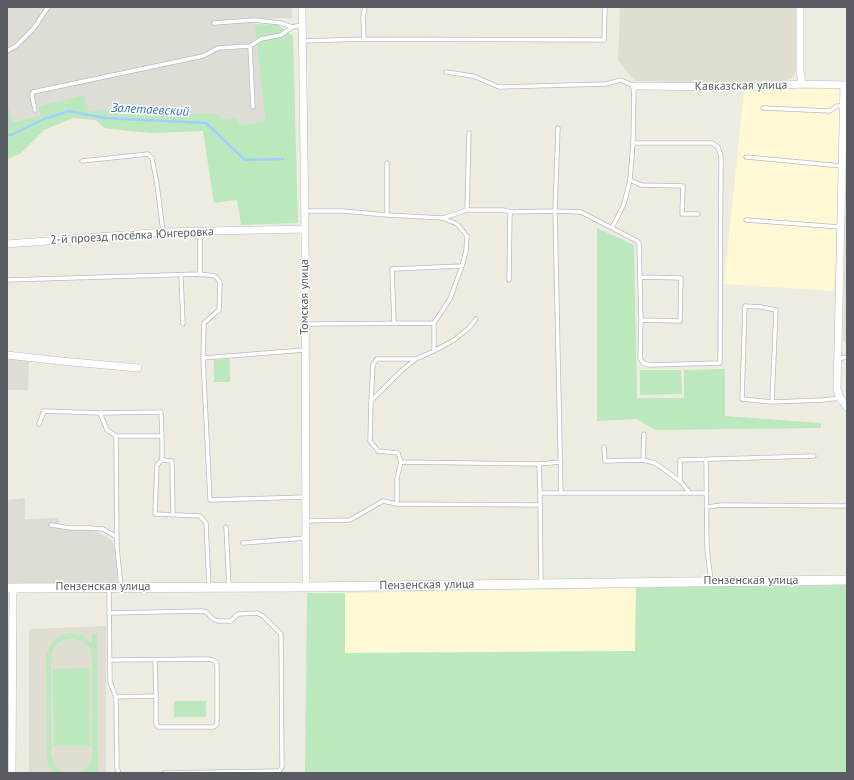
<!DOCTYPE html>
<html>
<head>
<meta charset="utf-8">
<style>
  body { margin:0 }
  #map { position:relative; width:854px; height:780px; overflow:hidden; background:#eeece1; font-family:"PT Sans",sans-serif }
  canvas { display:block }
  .frame { position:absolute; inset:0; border:8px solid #595d63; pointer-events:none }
</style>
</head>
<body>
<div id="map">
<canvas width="854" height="780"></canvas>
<div class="frame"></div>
</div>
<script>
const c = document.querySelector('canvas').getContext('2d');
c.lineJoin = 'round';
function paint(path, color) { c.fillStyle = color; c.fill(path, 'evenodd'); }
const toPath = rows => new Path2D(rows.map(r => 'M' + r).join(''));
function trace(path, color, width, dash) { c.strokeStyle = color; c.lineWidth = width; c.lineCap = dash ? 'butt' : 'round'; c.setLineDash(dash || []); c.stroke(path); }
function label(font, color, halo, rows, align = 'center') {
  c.font = font + ' "PT Sans",sans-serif'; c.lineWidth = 3; c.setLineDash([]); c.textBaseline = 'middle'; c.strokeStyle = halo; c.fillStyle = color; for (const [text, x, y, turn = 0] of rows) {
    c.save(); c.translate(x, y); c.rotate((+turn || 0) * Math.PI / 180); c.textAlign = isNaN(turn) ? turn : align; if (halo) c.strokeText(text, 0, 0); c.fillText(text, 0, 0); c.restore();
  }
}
paint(toPath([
  [834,88,839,90,841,94,834,291,724,284,744,91],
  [636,588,635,651,345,653,345,593]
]), '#fff8d4');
paint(toPath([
  [7,7,292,7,292,18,255,19,265,121,240,125,224,119,214,113,151,116,150,106,108,114,106,108,89,111,84,96,38,106,40,116,13,122,7,102],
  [7,357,29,360,28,390,7,390],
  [25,498,25,519,58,518,61,529,93,529,111,540,115,547,118,585,7,583,7,500]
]), '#deddd5');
paint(toPath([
  [620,7,796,7,796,71,792,78,784,81,745,83,635,81,618,61],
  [847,110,847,346,843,340],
  [106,626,106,773,29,773,29,629]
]), '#e0ded1');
paint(toPath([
  [255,24,278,25,293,36,298,223,241,225,237,200,214,203,203,131,153,133,129,131,104,128,96,120,73,118,44,130,20,154,7,159,7,102,13,122,40,116,38,106,84,95,89,111,106,108,108,114,150,106,151,116,214,113,224,119,236,117,240,125,265,121],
  [597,228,634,245,637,398,684,398,684,370,725,369,725,416,821,423,821,428,655,430,637,419,597,421],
  [230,359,230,382,214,382,214,360],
  [640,370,681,370,682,394,640,395],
  [847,585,847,773,305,773,307,593,345,593,345,653,635,651,636,588],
  [70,633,81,635,92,643,92,633,97,633,98,773,93,773,93,770,89,773,79,773,88,767,92,758,92,658,90,649,87,645,83,642,75,639,66,639,58,643,52,651,51,660,51,755,54,763,56,767,65,773,55,773,49,766,47,760,46,654,51,644,55,639,65,634],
  [89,668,90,746,54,746,53,669],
  [174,701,206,701,206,717,174,717]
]), '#bbe8bd');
trace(toPath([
  [7,135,11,135,44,119,69,111,104,118,206,123,245,160,283,159]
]), '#9fd0ff', 2.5);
const service = toPath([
  [214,23,254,20,281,23,292,27,302,25],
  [364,39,363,16,365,7],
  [303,41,364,39,604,40,605,7],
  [250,46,253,107],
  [7,51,16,46,34,28,48,7],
  [446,72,473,76,499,87,606,84,621,80,634,86,633,143,630,180,624,204,612,228,637,241,639,243,641,320,640,358,643,363,649,365,720,363,721,156,718,147,712,143,633,143],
  [763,108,830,111,837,106,843,106],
  [35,110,32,96,33,92,203,56,218,48,250,46,261,39,281,35,292,27],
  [746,157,842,166],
  [82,161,148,154,152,158,157,184,163,232],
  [630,180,641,185,683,186,682,214,698,214],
  [467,210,504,210,510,212,555,211,558,128],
  [304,211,343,211,387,215,443,218,467,210,469,133],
  [387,215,387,163],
  [443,218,457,224,467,236,466,251,462,266],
  [746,220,840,227],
  [200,231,200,274],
  [181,275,183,324],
  [640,277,681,278,680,321,641,320],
  [7,280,200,274,215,276,220,282,219,310,204,323,203,358,210,500,306,497],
  [509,280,510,212],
  [394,323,392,269,462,266,450,299,434,323],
  [306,324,434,323,434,351,416,359,401,371,371,401,370,441,378,451,398,453,401,462,397,478,397,504,383,501,350,520,307,521],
  [434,351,454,340,469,328,476,319],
  [203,358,305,350],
  [838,359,847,357],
  [371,401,373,365,377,359,416,359],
  [772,402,776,310,761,307,745,306,742,399,772,402,823,400,840,398],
  [100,413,107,430,116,436],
  [39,424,44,411,100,413,161,412,162,436],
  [604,447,605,461,643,460,655,463,680,481,690,493],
  [706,459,707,549,711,581],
  [162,460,172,461,173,515],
  [643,460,644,434],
  [401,462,539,464,540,493],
  [539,464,561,462],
  [680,481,680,460,814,456],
  [561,493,705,493],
  [397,504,540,505],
  [707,507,722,505,847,506],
  [51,525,71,528,89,528,103,529,117,537],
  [226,527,229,587],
  [243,543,306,538],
  [541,584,540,493,561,493,555,211,581,212,612,228],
  [121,586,117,548,116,436,162,436,162,460,157,465,155,514,200,516,206,523,209,587],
  [109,588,110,682,116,697,117,768,119,773],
  [109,613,202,611,206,612,213,619,218,621,231,621,238,614,257,613,263,616,281,634,282,767,279,771,276,771,164,773],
  [110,660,209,659,213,660,216,662,217,666,217,724,214,727,158,727,156,723,156,696,116,697],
  [155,660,156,696]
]);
const minor = toPath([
  [302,7,305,229,306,587],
  [800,7,800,71,802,84],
  [844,85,837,389,840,398,847,407],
  [634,86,746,87,802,84,847,85],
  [7,244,163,232,305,229],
  [7,355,61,361,138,368],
  [12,773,13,588]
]);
const tertiary = toPath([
  [7,588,306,587,847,580]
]);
trace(service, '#b9bbc1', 5);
trace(minor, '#b9bbc1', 8);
trace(tertiary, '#b9bbc1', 10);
trace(service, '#fff', 3.5);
trace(minor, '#fff', 7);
trace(tertiary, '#fff', 9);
label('12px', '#595d63', '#fff', [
  ["Кавказская улица",741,86,-1],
  ["2-й проезд посёлка Юнгеровка",132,236,-3],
  ["Томская улица",305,297,-90],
  ["Пензенская улица",751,581],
  ["Пензенская улица",427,585,-1],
  ["Пензенская улица",103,587]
]);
label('italic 13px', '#3773c3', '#fff', [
  ["Залетаевский",150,110,3]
]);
</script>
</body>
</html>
